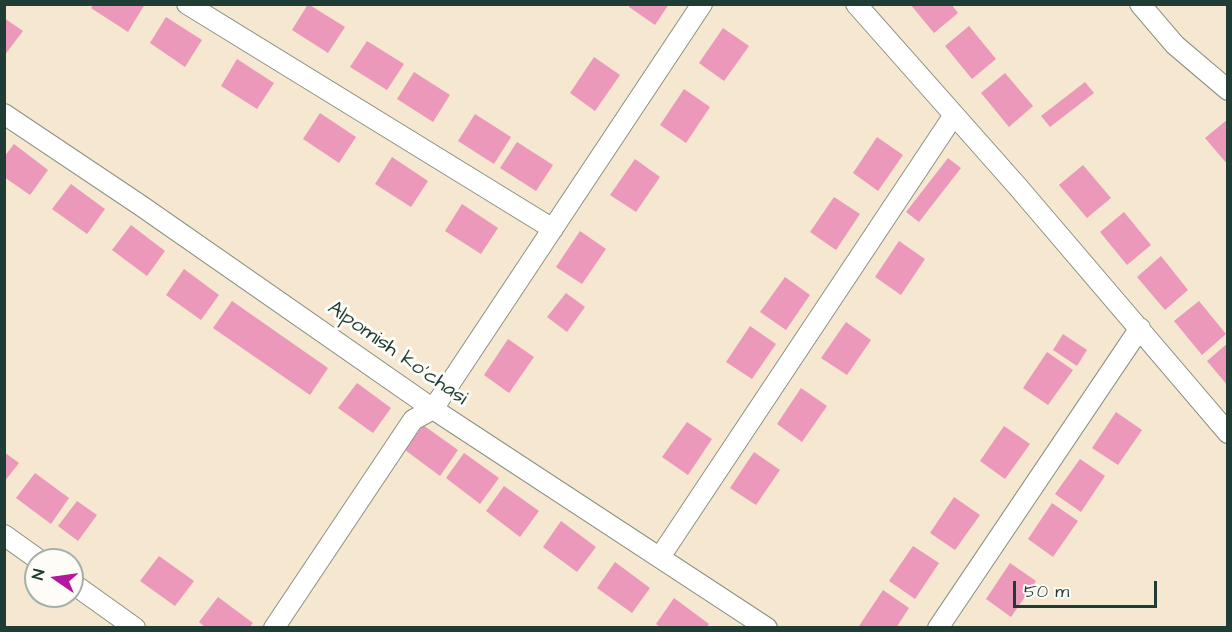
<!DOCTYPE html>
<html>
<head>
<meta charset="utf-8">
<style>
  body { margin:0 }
  #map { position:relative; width:1232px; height:632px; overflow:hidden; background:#f5e7d0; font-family:"Architects Daughter",sans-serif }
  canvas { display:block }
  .frame { position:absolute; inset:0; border:6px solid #1f3d34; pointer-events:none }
  .north { position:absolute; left:24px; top:548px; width:60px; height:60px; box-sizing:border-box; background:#fdfcf7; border:2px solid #a4b0a9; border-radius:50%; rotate:283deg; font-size:16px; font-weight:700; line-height:24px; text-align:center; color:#1f3d34 }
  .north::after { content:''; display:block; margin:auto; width:21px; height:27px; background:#b5179e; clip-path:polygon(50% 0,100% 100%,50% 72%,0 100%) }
  .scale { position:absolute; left:1013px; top:581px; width:144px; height:27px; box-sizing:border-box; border:3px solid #1f3d34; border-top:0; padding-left:8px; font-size:18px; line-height:21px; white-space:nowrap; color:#1f3d34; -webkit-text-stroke:4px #fdfcf7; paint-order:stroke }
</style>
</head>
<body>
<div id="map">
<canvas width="1232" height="632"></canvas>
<div class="frame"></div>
<div class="north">N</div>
<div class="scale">50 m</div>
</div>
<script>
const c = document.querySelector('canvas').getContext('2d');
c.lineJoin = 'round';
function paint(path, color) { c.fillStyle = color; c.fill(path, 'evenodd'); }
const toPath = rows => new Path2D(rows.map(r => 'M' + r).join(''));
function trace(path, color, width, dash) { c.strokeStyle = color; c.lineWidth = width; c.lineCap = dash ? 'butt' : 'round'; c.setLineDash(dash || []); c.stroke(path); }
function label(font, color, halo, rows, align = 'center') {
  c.font = font + ' "Architects Daughter",sans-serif'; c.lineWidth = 6; c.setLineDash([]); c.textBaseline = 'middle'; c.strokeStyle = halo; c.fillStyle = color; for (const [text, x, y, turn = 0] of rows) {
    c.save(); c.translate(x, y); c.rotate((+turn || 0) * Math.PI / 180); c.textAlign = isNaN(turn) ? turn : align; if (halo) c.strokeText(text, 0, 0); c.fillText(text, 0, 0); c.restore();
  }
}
paint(toPath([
  [94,4,145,4,128,32,91,8],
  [308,4,345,27,328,53,292,30],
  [631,4,669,4,655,25,629,7],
  [910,4,951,4,958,13,934,33],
  [166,17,202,40,185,67,150,43],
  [4,18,23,31,4,56],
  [969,26,996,59,972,79,945,46],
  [723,28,749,46,724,81,699,63],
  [367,41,404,64,387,90,350,67],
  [594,57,620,75,595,111,570,93],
  [237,59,274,83,257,109,221,86],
  [414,72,450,95,433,122,397,99],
  [1005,73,1033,106,1009,127,981,93],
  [1085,82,1094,93,1050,127,1041,116],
  [684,89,710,107,686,143,660,125],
  [320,113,356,137,339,163,303,139],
  [475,114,511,137,494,164,458,141],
  [1228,119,1228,165,1205,138],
  [877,137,903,155,878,191,853,173],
  [517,142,553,165,536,191,500,168],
  [14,144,48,170,30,195,4,177,4,157],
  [392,157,428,181,411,207,375,184],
  [948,158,961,168,919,222,906,212],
  [635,159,660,177,636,212,610,195],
  [1083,165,1111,198,1087,218,1059,185],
  [71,184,105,209,87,234,52,209],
  [834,197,860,214,836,250,810,232],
  [462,204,498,228,481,254,445,231],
  [1124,212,1151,245,1127,265,1100,232],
  [131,225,165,251,147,276,112,250],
  [580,231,606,249,582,284,556,267],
  [899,241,925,259,901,295,875,277],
  [1161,256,1188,290,1165,310,1137,277],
  [184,269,219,295,201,320,166,295],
  [785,277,810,295,786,330,760,312],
  [566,293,585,307,567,332,547,317],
  [232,301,328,368,310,395,213,328],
  [1199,301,1226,334,1202,355,1174,321],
  [846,322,871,340,847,375,821,358],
  [750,326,776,344,752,379,726,362],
  [1063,334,1087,350,1077,366,1053,350],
  [508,339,534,357,509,393,484,375],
  [1228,343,1228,386,1207,361],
  [1047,352,1073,370,1048,405,1023,388],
  [357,383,391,408,373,433,338,408],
  [801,388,827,406,802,442,777,424],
  [1116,412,1142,430,1118,465,1092,448],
  [687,422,712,439,688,475,662,457],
  [423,425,458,450,440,476,405,450],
  [1004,426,1030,444,1005,479,980,461],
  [4,452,19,463,4,482],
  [754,452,780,470,756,505,730,488],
  [464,453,499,478,480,504,446,478],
  [1080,459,1105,476,1081,512,1055,494],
  [35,473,69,498,51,524,16,498],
  [504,486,539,511,520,537,486,511],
  [954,497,980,515,955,550,930,533],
  [77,501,97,515,78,541,58,526],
  [1052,503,1078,521,1053,557,1028,539],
  [561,521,596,547,577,572,543,547],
  [913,546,939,563,915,599,889,581],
  [159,556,194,581,175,606,140,581],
  [615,562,650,588,632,613,597,588],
  [1010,563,1036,581,1011,617,986,599],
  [883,590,909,608,896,628,861,628,859,626],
  [218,597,253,623,249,628,206,628,199,622],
  [674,598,709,624,706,628,661,628,656,624]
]), '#eb98ba');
const street = toPath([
  [187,4,553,229],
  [856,4,1018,187,1228,433],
  [1140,4,1175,45,1228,90],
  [4,114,140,205,433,409,767,628],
  [4,535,39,560],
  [660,557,954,115],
  [72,583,135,628],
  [274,628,413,420,433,409,702,4],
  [938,628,1140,328]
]);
trace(street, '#8a9282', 22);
trace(street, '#fff', 20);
label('21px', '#1f3d34', '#fdfcf7', [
  ["Alpomish ko'chasi",397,354,35]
]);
</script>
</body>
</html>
